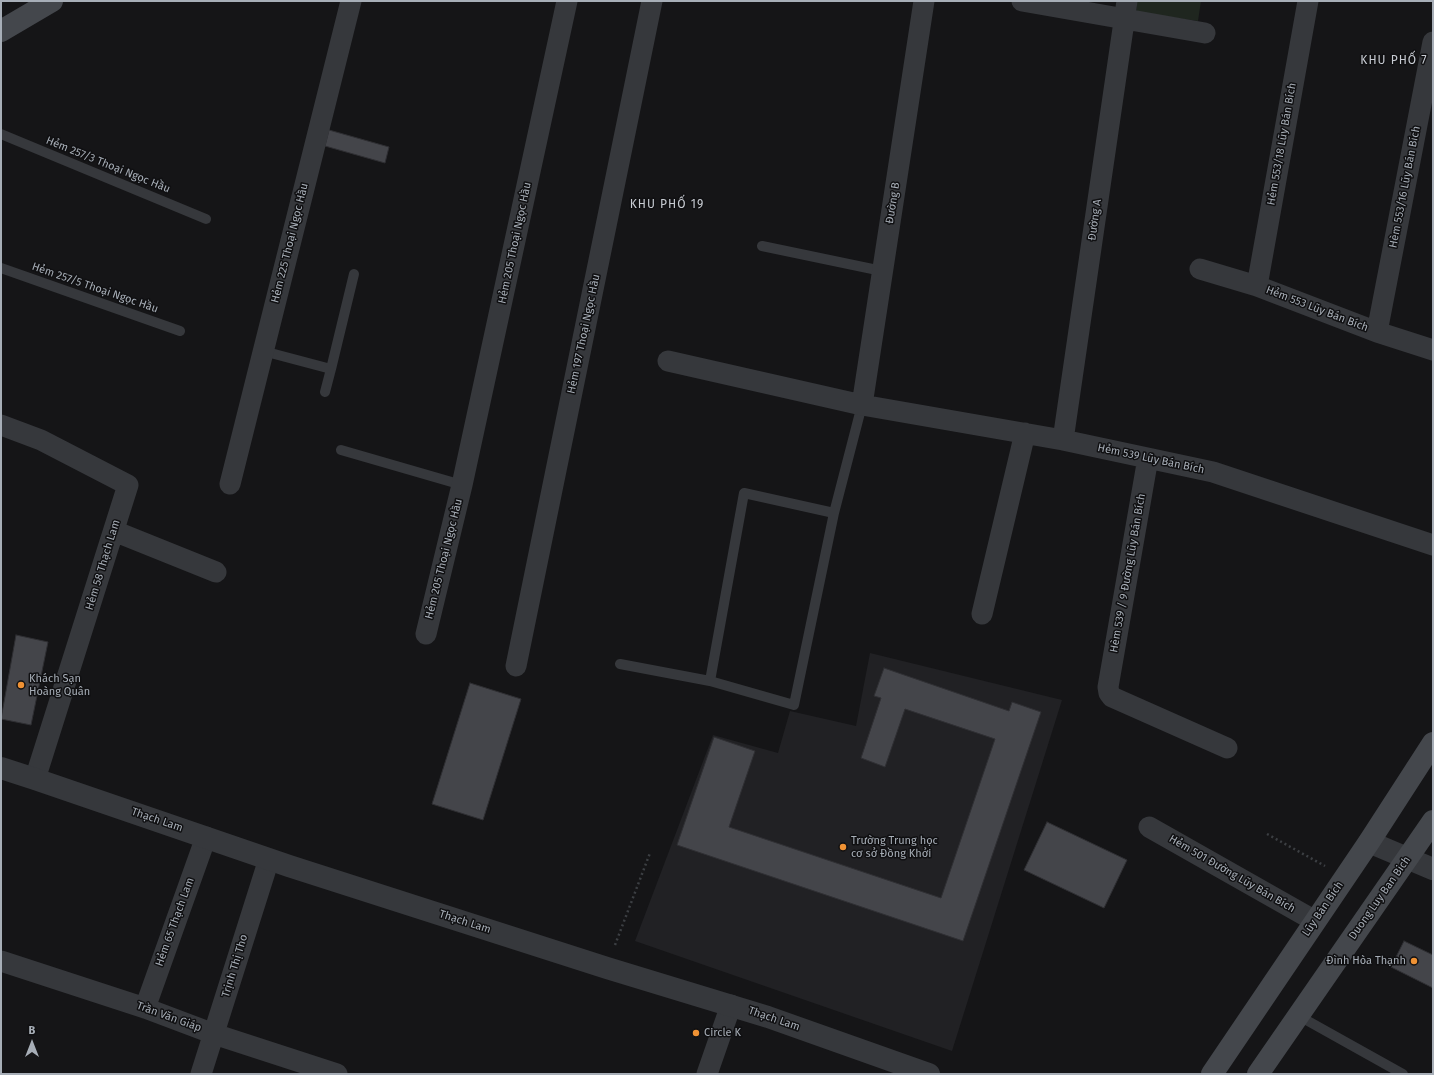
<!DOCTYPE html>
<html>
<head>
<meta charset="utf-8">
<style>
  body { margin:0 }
  #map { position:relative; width:1434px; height:1075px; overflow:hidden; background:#151517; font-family:"Fira Sans",sans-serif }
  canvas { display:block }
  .frame { position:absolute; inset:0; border:2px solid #a7aeb7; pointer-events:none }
  .north { position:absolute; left:12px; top:1023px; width:40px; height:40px; -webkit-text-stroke:3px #101012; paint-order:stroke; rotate:0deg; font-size:11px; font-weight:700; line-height:16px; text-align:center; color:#a7aeb7 }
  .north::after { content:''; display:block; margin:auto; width:14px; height:18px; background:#a7aeb7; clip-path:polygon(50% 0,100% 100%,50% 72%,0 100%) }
</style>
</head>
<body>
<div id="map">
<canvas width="1434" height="1075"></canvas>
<div class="frame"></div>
<div class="north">B</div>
</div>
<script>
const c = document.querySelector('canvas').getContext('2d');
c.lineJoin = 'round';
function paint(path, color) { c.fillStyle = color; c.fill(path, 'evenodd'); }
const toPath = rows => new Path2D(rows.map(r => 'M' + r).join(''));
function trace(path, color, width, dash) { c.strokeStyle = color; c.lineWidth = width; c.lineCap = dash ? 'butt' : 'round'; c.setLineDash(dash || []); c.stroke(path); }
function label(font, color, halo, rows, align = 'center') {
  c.font = font + ' "Fira Sans",sans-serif'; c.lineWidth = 3; c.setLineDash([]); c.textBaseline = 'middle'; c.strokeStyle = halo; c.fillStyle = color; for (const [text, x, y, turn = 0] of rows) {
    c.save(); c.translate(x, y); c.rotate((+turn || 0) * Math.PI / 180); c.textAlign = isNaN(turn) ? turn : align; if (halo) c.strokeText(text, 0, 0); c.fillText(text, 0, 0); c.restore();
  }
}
paint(toPath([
  [870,653,1062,700,952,1051,635,941,713,735,778,753,790,711,856,726]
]), '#212124');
paint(toPath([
  [1137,1,1201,1,1198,21,1136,12]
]), '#1f261f');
const building = toPath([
  [329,130,389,147,385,163,325,146,329,130],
  [16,635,48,642,31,725,1,719,16,635],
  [884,668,1009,711,1012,702,1041,712,963,941,677,845,714,737,755,751,729,827,941,898,995,739,905,709,885,767,861,758,881,698,874,696,884,668],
  [470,683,521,699,483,820,432,804,470,683],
  [1047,822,1127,860,1104,908,1024,870,1047,822],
  [1404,941,1433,955,1433,988,1391,967,1404,941]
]);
paint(building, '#44454a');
trace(building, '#2f2f33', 1);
trace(toPath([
  [1267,834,1325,866],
  [615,945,650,853]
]), '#3c3f43', 2.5, [2, 3]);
trace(toPath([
  [1,134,206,219],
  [762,246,882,271],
  [1,268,180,331],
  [263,351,331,369,354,274],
  [325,392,331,369],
  [341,450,462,485],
  [834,513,862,405],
  [620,664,710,681,744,493,834,513,794,705,710,681],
  [1299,1016,1403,1074]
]), '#36383c', 10);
trace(toPath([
  [1022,1,1205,33],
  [1200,269,1257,286,1377,332,1433,350],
  [1257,286,1308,1],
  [1377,332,1433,42],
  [668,361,862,405,1063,440,1213,472,1433,545],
  [862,405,924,1],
  [1,425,41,440,128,485,35,779],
  [1063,440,1127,1],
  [1148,458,1108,687,1109,693,1112,697,1227,748],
  [230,484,351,1],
  [114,531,216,572],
  [982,614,1025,433],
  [426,634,462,485,567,1],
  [516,666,652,1],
  [1149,827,1315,921],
  [1,961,145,1008,214,1034,337,1074],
  [145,1008,206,837],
  [201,1074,269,859],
  [707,1074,731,1005]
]), '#36383c', 21);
trace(toPath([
  [1,768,35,779,289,866,607,968,768,1017,929,1074],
  [1369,842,1433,869]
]), '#36383c', 22);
trace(toPath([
  [1,31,52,1],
  [1212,1074,1369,842,1433,743],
  [1258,1074,1433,821]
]), '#44474c', 22);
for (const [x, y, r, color] of [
  [21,685,4,"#f09234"],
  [843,847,4,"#f09234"],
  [1414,961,4,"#f09234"],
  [696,1033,4,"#f09234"]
]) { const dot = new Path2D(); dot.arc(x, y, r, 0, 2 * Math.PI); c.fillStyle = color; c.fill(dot); trace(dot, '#101012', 1.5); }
label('11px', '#a7aeb7', '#101012', [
  ["Hẻm 553/18 Lũy Bán Bích",1282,144,-80],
  ["Hẻm 257/3 Thoại Ngọc Hầu",108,165,22],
  ["Hèm 553/16 Lũy Bán Bích",1405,187,-79],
  ["Đường B",893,203,-81],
  ["Đường A",1095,220,-82],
  ["Hẻm 225 Thoại Ngọc Hầu",290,243,-76],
  ["Hẻm 205 Thoại Ngọc Hầu",515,243,-78],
  ["Hẻm 257/5 Thoại Ngọc Hầu",95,288,19],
  ["Hẻm 553 Lũy Bán Bích",1317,309,21],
  ["Hẻm 197 Thoại Ngọc Hầu",584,334,-78],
  ["Hẻm 539 Lũy Bán Bích",1151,459,12],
  ["Hẻm 205 Thoại Ngọc Hầu",444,559,-76],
  ["Hẻm 58 Thạch Lam",103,565,-73],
  ["Hèm 539 / 9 Đường Lũy Bán Bích",1128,573,-80],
  ["Thạch Lam",157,820,19],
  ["Hẻm 501 Đường Lũy Bán Bích",1232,874,30],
  ["Duong Luy Ban Bich",1380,898,-55],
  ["Lũy Bán Bích",1323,909,-56],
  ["Hẻm 65 Thạch Lam",175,922,-70],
  ["Thạch Lam",465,922,18],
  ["Trịnh Thị Tho",235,966,-73],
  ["Trần Văn Giáp",169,1017,20],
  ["Thạch Lam",774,1019,19]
]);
label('11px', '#a7aeb7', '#101012', [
  ["Khách Sạn",29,679],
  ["Hoàng Quân",29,692],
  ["Trường Trung học",851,841],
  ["cơ sở Đồng Khởi",851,854],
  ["Đình Hòa Thạnh",1406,961,"right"],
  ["Circle K",704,1033]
], 'left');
c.letterSpacing = '1px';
label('12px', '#c8ccd3', '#101012', [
  ["KHU PHỐ 7",1394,61],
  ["KHU PHỐ 19",667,205]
]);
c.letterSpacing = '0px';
</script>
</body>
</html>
